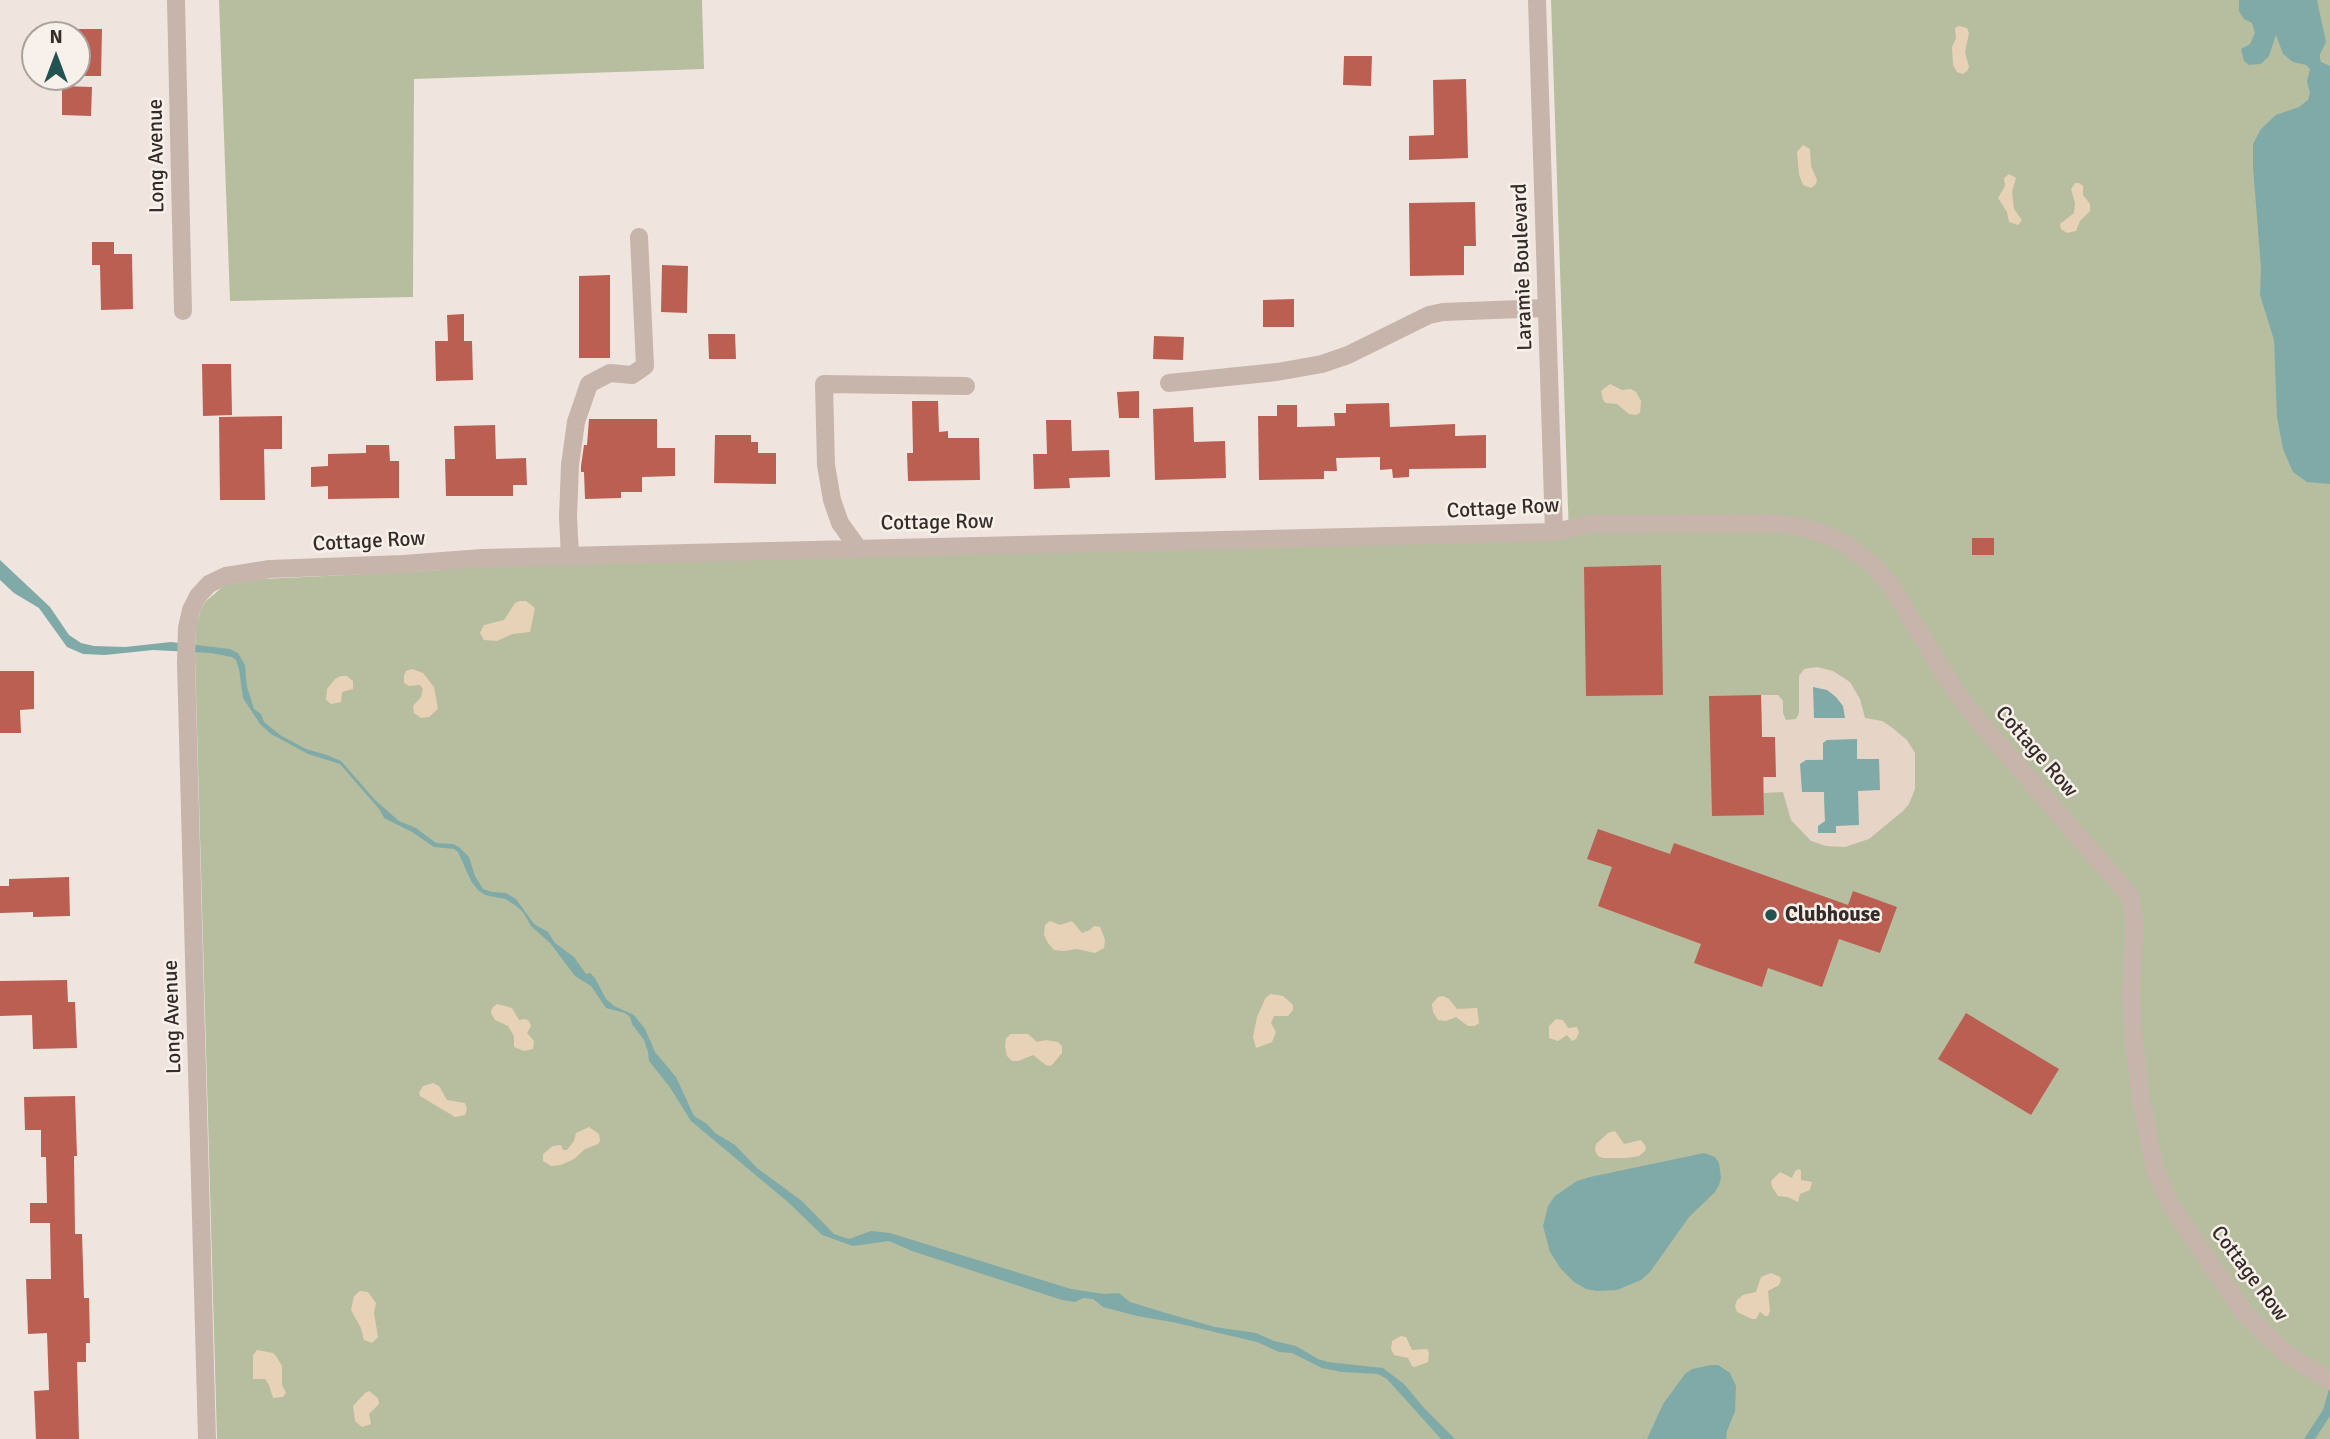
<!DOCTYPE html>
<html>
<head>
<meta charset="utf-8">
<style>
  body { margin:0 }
  #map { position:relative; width:2330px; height:1439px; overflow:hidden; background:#f0e5de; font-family:Signika,sans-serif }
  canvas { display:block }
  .north { position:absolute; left:21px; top:21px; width:70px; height:70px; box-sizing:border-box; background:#f8f0ea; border:2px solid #aaa29d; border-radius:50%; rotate:0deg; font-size:19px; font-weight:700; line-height:28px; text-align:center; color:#352c29 }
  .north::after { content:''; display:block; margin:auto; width:24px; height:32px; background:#235351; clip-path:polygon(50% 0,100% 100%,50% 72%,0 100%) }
</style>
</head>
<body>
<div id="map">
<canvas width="2330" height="1439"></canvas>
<div class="north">N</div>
</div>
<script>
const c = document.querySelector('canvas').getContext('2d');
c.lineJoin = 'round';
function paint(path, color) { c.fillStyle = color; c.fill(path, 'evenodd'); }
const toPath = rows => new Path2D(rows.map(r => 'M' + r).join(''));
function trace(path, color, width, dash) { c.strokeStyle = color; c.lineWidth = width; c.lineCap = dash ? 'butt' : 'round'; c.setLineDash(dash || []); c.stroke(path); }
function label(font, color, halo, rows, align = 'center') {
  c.font = font + ' Signika,sans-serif'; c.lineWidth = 5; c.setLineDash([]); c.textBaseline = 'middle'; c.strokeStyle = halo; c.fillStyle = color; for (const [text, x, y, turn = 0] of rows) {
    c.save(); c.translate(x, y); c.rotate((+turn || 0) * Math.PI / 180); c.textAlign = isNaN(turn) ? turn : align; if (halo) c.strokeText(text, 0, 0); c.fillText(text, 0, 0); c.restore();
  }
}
paint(toPath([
  [219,0,702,0,704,69,414,79,413,297,230,301],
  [1551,0,2330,0,2330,1439,217,1439,195,658,196,627,200,612,206,601,225,585,263,579,429,571,497,564,1569,537]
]), '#b7be9f');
paint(toPath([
  [1959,26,1967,28,1969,33,1965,52,1969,67,1967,71,1963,74,1957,72,1953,65,1952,47,1956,38,1955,28],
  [1803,145,1810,149,1811,166,1817,180,1816,184,1811,188,1803,185,1799,174,1797,152],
  [2009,174,2016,178,2012,192,2014,209,2022,220,2018,225,2009,222,2007,212,1998,198,2005,186,2004,178],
  [2075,183,2079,183,2083,186,2083,195,2090,204,2090,211,2080,221,2076,231,2067,233,2061,229,2060,224,2074,213,2075,203,2071,189],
  [1610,384,1622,390,1631,389,1636,392,1641,401,1640,413,1636,415,1629,414,1617,404,1606,403,1603,400,1601,391],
  [520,601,526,601,535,608,530,632,512,634,497,641,484,640,480,633,484,625,504,620,515,603],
  [412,669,423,673,434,687,438,709,429,717,421,718,414,713,413,706,421,697,423,689,420,685,409,686,404,683,404,675,406,671],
  [341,676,347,676,353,681,353,689,342,692,341,702,331,704,326,700,327,689,335,679],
  [1050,921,1060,925,1072,921,1082,933,1090,930,1094,926,1100,927,1105,940,1104,948,1095,953,1077,949,1064,951,1054,950,1048,943,1044,935,1045,925],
  [1271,994,1283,996,1293,1005,1293,1010,1288,1016,1274,1016,1271,1023,1276,1032,1272,1042,1256,1048,1253,1037,1257,1017,1266,997],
  [1443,996,1449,999,1457,1009,1477,1008,1479,1023,1475,1026,1468,1026,1456,1017,1446,1021,1438,1020,1433,1012,1432,1004,1438,997],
  [497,1004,512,1008,519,1020,525,1019,529,1021,531,1026,527,1033,534,1041,533,1049,524,1051,514,1047,514,1036,508,1026,495,1020,491,1013,492,1008],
  [1556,1019,1563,1020,1568,1028,1577,1027,1579,1032,1576,1039,1572,1041,1567,1035,1558,1041,1549,1038,1549,1026],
  [1011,1034,1028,1034,1037,1042,1046,1040,1058,1042,1062,1046,1062,1053,1051,1066,1046,1065,1033,1055,1018,1061,1012,1061,1007,1056,1005,1047,1006,1038],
  [433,1083,439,1086,447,1100,465,1103,467,1109,465,1115,455,1117,420,1096,419,1093,423,1086],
  [589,1127,599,1134,600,1141,598,1144,585,1149,574,1159,561,1165,551,1166,543,1161,543,1154,553,1146,561,1145,563,1150,567,1150,574,1141,576,1133],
  [1615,1131,1624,1144,1641,1140,1646,1147,1645,1151,1639,1156,1627,1158,1603,1158,1598,1156,1595,1150,1596,1144,1608,1133],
  [1799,1169,1801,1171,1801,1180,1812,1182,1810,1190,1800,1194,1798,1202,1788,1197,1778,1196,1772,1187,1771,1181,1780,1172,1792,1178,1795,1171],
  [1771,1273,1780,1277,1781,1280,1779,1285,1768,1291,1770,1311,1768,1316,1765,1316,1760,1312,1756,1319,1752,1319,1737,1312,1735,1306,1737,1300,1743,1295,1756,1292,1761,1277],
  [360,1291,368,1292,376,1303,374,1313,378,1337,372,1343,364,1340,361,1328,351,1310,354,1296],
  [1401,1336,1406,1337,1412,1350,1427,1349,1429,1353,1428,1362,1415,1367,1412,1366,1408,1358,1394,1355,1391,1349,1392,1341],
  [257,1350,273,1353,276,1356,282,1366,282,1385,286,1393,283,1397,273,1398,269,1385,265,1379,253,1379,253,1355],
  [369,1391,378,1398,379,1404,369,1414,371,1424,362,1427,355,1421,353,1406,365,1393]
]), '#e8d2b7');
paint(toPath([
  [1817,667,1833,671,1850,682,1860,699,1865,718,1882,721,1890,726,1907,740,1915,753,1915,789,1909,804,1903,811,1869,839,1845,847,1826,846,1811,841,1791,820,1783,792,1764,793,1764,777,1776,777,1762,737,1761,695,1778,695,1783,701,1783,713,1786,720,1796,719,1799,713,1799,676,1804,669],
  [1857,759,1836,826,1825,821,1824,792,1806,760]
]), '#e6d4c6');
paint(toPath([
  [2239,0,2317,0,2326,42,2320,54,2320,59,2321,62,2330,66,2330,484,2307,482,2293,472,2283,449,2277,417,2274,340,2260,295,2261,268,2253,167,2253,144,2261,129,2276,115,2299,107,2308,100,2310,93,2307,81,2310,69,2306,65,2293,62,2283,54,2276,35,2269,56,2261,64,2249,65,2244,61,2241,49,2250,44,2255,33,2252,23,2244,19,2239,11],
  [0,560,50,607,69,635,81,643,94,646,125,647,171,642,230,649,238,653,245,665,247,687,254,709,261,714,264,722,280,735,306,749,327,755,341,761,375,800,399,821,416,828,436,843,453,844,459,847,469,857,475,876,483,889,492,892,506,893,516,899,534,924,548,932,555,943,574,957,586,974,590,973,595,978,606,999,614,1006,634,1015,645,1029,655,1052,676,1077,694,1116,707,1124,715,1133,735,1145,757,1168,802,1201,834,1234,849,1239,871,1231,890,1233,1071,1289,1104,1294,1119,1293,1130,1302,1166,1313,1215,1327,1256,1333,1274,1341,1296,1346,1318,1359,1328,1362,1383,1368,1404,1384,1425,1409,1455,1439,1441,1439,1387,1379,1378,1374,1342,1372,1322,1368,1292,1353,1279,1352,1257,1342,1172,1322,1137,1316,1103,1307,1093,1299,1083,1298,1075,1302,1062,1300,912,1251,889,1241,853,1246,822,1235,789,1203,691,1121,669,1086,649,1061,648,1052,644,1040,632,1024,630,1017,625,1013,606,1008,591,986,575,976,550,943,531,926,523,912,515,905,505,899,485,895,478,890,471,881,458,852,454,849,434,847,412,832,384,818,380,810,340,764,308,754,271,734,260,724,243,698,239,669,236,660,232,657,211,653,153,650,105,655,83,654,67,647,39,608,14,593,0,580],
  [1813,687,1827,690,1836,697,1843,706,1845,718,1814,718],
  [1857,739,1857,759,1879,759,1880,790,1858,791,1859,825,1836,826,1836,833,1818,833,1818,826,1825,821,1824,792,1802,792,1800,764,1806,760,1823,760,1823,743,1827,740],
  [1704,1153,1715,1157,1719,1163,1721,1178,1719,1185,1715,1192,1689,1217,1650,1272,1641,1280,1617,1290,1597,1291,1586,1289,1574,1282,1561,1269,1550,1252,1543,1226,1548,1206,1555,1196,1577,1181,1590,1177],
  [1711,1365,1718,1365,1730,1373,1736,1386,1735,1411,1727,1431,1726,1439,1647,1439,1663,1404,1685,1374,1692,1369],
  [2330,1386,2330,1416,2315,1439,2304,1439,2323,1410]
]), '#7faaa7');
paint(toPath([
  [77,29,102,29,101,76,77,76],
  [1344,56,1372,56,1371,86,1343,85],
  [1466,79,1468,158,1409,160,1409,136,1434,135,1433,80],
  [62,86,92,87,91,116,62,115],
  [1475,202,1476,246,1464,246,1464,275,1410,276,1409,203],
  [92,242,114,242,114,254,132,254,133,309,101,310,100,265,92,265],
  [662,265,688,266,687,313,661,312],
  [610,275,610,358,579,358,579,276],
  [1294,299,1294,327,1263,327,1263,300],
  [464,314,464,341,472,341,473,380,436,381,435,341,448,341,447,315],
  [708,334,735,334,736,359,709,359],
  [1154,336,1184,337,1183,360,1153,359],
  [202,364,231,364,232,415,203,416],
  [1139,391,1139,418,1119,418,1117,392],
  [912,401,938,401,939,432,948,431,948,438,979,438,980,480,908,481,907,453,913,453],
  [1389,403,1390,427,1455,424,1455,436,1486,435,1486,468,1409,469,1409,477,1393,478,1392,469,1380,470,1380,457,1336,458,1337,471,1324,471,1324,479,1259,480,1258,416,1277,416,1277,405,1297,405,1297,427,1335,426,1334,413,1346,413,1346,404],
  [1193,407,1194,442,1225,441,1226,478,1155,480,1153,409],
  [282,416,282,449,264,449,265,500,220,500,219,417],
  [589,419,657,419,657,448,675,448,675,476,642,477,642,492,621,492,621,498,585,499,584,472,581,472,581,466,584,445,587,445],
  [1046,420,1071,420,1072,451,1109,450,1110,477,1069,478,1070,488,1034,489,1033,454,1047,454],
  [495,425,496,459,526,458,527,485,513,485,513,496,446,496,445,459,455,459,454,426],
  [715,435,751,435,751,442,758,442,758,453,776,453,776,484,714,483],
  [366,445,389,445,390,461,399,461,399,498,328,499,328,486,311,487,311,467,328,466,328,454,366,453],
  [1972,538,1994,538,1994,555,1972,555],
  [1661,565,1663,695,1586,696,1584,567],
  [0,671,34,671,34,709,20,710,21,733,0,733],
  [1761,695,1762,737,1775,737,1776,777,1763,777,1764,815,1712,816,1709,696],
  [1598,829,1670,854,1674,843,1848,905,1853,891,1897,907,1880,953,1839,939,1822,987,1768,968,1762,987,1694,963,1701,944,1598,906,1612,867,1587,859],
  [69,877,70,916,33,917,33,912,0,913,0,886,9,886,9,879],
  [67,980,68,1002,75,1002,77,1048,33,1049,32,1015,0,1016,0,981],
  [1966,1013,2059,1069,2031,1115,1938,1059],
  [75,1096,77,1156,74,1156,75,1234,82,1234,84,1298,89,1298,90,1343,86,1343,86,1362,77,1362,79,1439,36,1439,34,1391,49,1390,47,1333,28,1334,26,1279,51,1279,50,1223,30,1223,30,1203,47,1203,46,1157,41,1157,41,1130,25,1130,24,1097]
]), '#ba5f51');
trace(toPath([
  [176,0,183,311],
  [1537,0,1554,532],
  [1169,383,1277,372,1322,364,1348,355,1429,315,1443,312,1547,308],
  [858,548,840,523,832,500,826,465,824,384,966,386],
  [570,556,568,517,570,465,576,422,589,384,610,373,632,375,645,366,639,237],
  [207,1439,186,663,187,628,191,610,198,596,209,584,226,576,270,569,403,564,482,558,1554,532,1591,524,1767,523,1795,526,1819,532,1842,542,1873,565,1890,584,1952,686,1972,713,2130,896,2135,921,2131,995,2134,1041,2141,1099,2155,1169,2172,1207,2245,1314,2287,1354,2330,1381]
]), '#c7b4ab', 18);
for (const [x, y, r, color] of [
  [1771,915,7,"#235351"]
]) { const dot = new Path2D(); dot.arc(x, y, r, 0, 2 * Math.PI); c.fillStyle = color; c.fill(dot); trace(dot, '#f8f0ea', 2.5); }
label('21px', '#352c29', '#f8f0ea', [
  ["Long Avenue",157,156,-91],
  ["Laramie Boulevard",1523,267,-92],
  ["Cottage Row",1503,509,-3],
  ["Cottage Row",937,523,-1],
  ["Cottage Row",369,542,-3],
  ["Cottage Row",2036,752,49],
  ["Long Avenue",173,1017,-92],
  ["Cottage Row",2249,1274,53]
]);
label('bold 21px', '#352c29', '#f8f0ea', [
  ["Clubhouse",1785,915]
], 'left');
</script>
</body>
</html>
